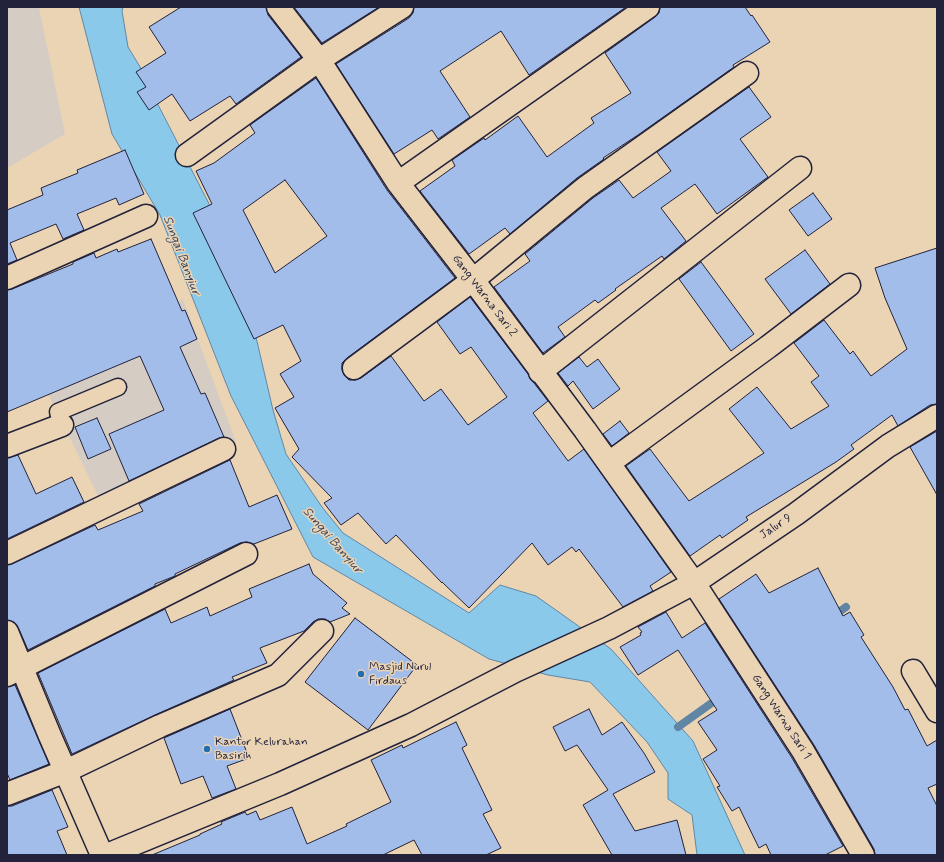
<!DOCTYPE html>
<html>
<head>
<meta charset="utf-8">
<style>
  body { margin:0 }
  #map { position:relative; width:944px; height:862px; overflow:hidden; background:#ebd4b4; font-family:Mynerve,sans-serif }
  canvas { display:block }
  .frame { position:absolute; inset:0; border:8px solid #22223b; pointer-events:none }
</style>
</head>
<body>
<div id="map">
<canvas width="944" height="862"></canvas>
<div class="frame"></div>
</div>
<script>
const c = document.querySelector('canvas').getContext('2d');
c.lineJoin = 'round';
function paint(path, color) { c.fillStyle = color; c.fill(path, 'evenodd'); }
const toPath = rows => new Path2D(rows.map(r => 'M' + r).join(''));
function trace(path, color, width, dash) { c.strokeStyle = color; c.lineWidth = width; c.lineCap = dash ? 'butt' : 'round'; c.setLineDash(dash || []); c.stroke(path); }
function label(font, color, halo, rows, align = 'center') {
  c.font = font + ' Mynerve,sans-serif'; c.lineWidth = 3; c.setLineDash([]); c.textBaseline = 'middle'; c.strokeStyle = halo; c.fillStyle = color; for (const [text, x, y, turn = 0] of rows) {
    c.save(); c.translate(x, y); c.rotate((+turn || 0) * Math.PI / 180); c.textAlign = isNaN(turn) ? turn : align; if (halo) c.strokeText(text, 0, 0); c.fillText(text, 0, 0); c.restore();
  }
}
paint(toPath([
  [7,7,39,7,65,134,7,168],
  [183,299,236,442,101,502,28,352,155,313]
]), '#d5cdc4');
const water = toPath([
  [79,7,123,7,122,11,128,47,148,80,154,97,238,260,273,410,286,454,322,507,343,533,469,613,500,585,536,596,611,649,693,741,745,855,697,855,692,815,668,799,668,773,647,742,590,682,548,675,489,659,313,557,231,396,160,215,112,134,79,7]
]);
paint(water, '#8bc9eb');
trace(water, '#6186a5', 1);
trace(toPath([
  [832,617,846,607],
  [678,727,720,697]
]), '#6186a5', 8);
const building = toPath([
  [181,7,266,7,268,15,301,57,236,104,230,96,190,121,172,94,149,110,137,92,146,87,136,72,166,53,149,27,181,7],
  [294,7,379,7,322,43,294,7],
  [414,7,626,7,529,75,501,31,440,71,470,117,438,139,432,130,394,154,336,64,409,18,413,13,414,7],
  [660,7,745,7,751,16,752,15,770,42,733,65,734,67,638,135,603,158,604,159,577,178,510,234,505,228,469,254,420,191,455,166,452,160,484,138,485,140,518,116,547,157,594,123,591,118,631,93,605,53,655,17,659,13,660,7],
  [316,78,387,190,455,278,347,358,342,363,342,370,344,375,349,380,356,380,361,378,391,356,424,401,441,389,468,425,507,397,471,347,460,354,437,322,470,297,528,374,530,379,534,383,548,401,533,413,568,461,584,449,671,572,650,586,653,591,623,607,579,549,576,552,572,547,548,565,532,543,469,608,442,582,442,583,396,535,386,544,358,513,341,525,324,503,332,498,292,457,299,449,275,408,294,397,280,374,301,361,283,325,254,339,193,213,212,204,196,171,214,163,255,133,250,125,316,78],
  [285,180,327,236,275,273,243,210,285,180],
  [749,87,771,117,740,139,768,177,717,214,695,184,661,208,686,241,664,259,662,256,615,289,616,290,598,303,595,300,558,327,565,337,543,353,494,287,530,261,525,254,593,198,619,180,633,198,671,171,657,152,749,87],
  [125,150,144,194,119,205,116,198,77,214,84,230,63,239,56,224,10,243,17,260,7,264,7,210,43,195,41,188,78,173,77,170,125,150],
  [813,193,832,219,808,236,789,210,813,193],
  [151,239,182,311,185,310,197,339,180,347,201,394,205,393,224,437,219,438,129,481,109,434,164,410,140,356,7,412,7,290,12,289,73,264,73,262,94,253,96,258,117,249,118,252,151,239],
  [937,248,937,404,930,405,898,426,892,415,851,445,854,449,836,462,746,517,748,520,722,538,720,535,690,556,626,466,650,449,689,501,764,453,729,409,757,387,791,429,829,406,811,382,819,376,794,343,824,320,850,354,853,351,871,376,907,349,885,298,875,268,937,248],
  [805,250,830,284,791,314,765,279,805,250],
  [701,262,754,334,731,351,679,279,701,262],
  [579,357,587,367,598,359,620,389,593,409,573,381,568,386,558,373,579,357],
  [97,418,111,449,88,459,75,427,97,418],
  [620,421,629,433,612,446,603,434,620,421],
  [937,431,937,495,910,447,937,431],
  [18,455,36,494,72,477,84,502,7,539,7,458,18,455],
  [230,460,249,507,277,495,292,529,254,544,247,542,240,543,175,574,175,576,155,584,155,586,28,650,18,627,14,622,7,620,7,565,12,564,95,525,98,530,143,511,139,504,230,460],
  [309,564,313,574,347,603,342,608,350,614,330,622,325,619,318,619,313,622,304,631,260,648,267,663,232,677,234,680,155,715,72,754,38,673,165,609,171,623,207,607,210,616,252,597,249,589,309,564],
  [818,568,843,616,850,612,864,635,861,637,893,687,905,710,908,709,927,746,937,740,937,784,928,788,937,806,937,855,875,855,874,849,814,745,719,599,756,574,769,593,818,568],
  [666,612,682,638,705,623,792,758,843,846,825,855,771,855,766,844,759,848,739,807,732,811,717,787,720,786,703,759,717,750,698,722,717,710,678,650,638,675,620,647,641,635,640,633,642,632,638,627,666,612],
  [355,618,417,665,368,730,305,682,355,618],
  [15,685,49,764,10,780,7,773,7,687,15,685],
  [230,709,249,758,227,766,236,789,212,798,203,776,181,784,164,738,230,709],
  [589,709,602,735,622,722,644,753,655,772,613,794,635,831,677,820,686,855,612,855,583,805,608,790,577,745,565,751,553,727,589,709],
  [456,722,467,745,462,748,492,810,483,814,501,848,486,855,422,855,414,840,383,855,152,855,200,835,200,834,222,824,221,822,245,812,247,815,256,811,260,820,292,807,307,844,347,826,346,824,391,802,371,760,402,745,403,748,456,722],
  [52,790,68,827,57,831,67,855,7,855,7,806,12,806,52,790]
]);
paint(building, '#a3bdea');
trace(building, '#22223b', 1);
const service = toPath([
  [62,425,58,412,118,387]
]);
const minor = toPath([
  [278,7,319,60,398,183,473,280,585,430,694,583,803,751,863,855],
  [187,155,319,60,402,7],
  [398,183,648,7],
  [7,278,146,216],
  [354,368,473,280,585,188,747,73],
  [540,372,800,168],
  [7,446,62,425],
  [609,463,768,347,849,285],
  [7,553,224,449],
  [7,632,50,736,102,855],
  [913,671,937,711],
  [7,675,246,554],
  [7,794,66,771,160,726,278,675,322,631]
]);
const tertiary = toPath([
  [107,855,280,784,411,725,515,671,609,628,694,583,796,514,888,446,937,416]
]);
trace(service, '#22223b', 19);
trace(minor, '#22223b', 25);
trace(tertiary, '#22223b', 25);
trace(service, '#ebd4b4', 16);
trace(minor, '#ebd4b4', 22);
trace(tertiary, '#ebd4b4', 22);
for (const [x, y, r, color] of [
  [361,674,4,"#1f6fb2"],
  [207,749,4,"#1f6fb2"]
]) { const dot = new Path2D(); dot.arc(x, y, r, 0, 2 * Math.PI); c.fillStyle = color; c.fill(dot); trace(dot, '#ebd4b4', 1.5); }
label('12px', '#22223b', '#ebd4b4', [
  ["Gang Warna Sari 2",484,296,53],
  ["Jalur 9",776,527,-34],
  ["Gang Warna Sari 1",781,717,57]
]);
label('12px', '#22223b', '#ebd4b4', [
  ["Masjid Nurul",369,667],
  ["Firdaus",369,681],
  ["Kantor Kelurahan",215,742],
  ["Basirih",215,756]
], 'left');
label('italic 13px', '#37435e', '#ebd4b4', [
  ["Sungai Banyiur",181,256,69],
  ["Sungai Banyiur",332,541,49]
]);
</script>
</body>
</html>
